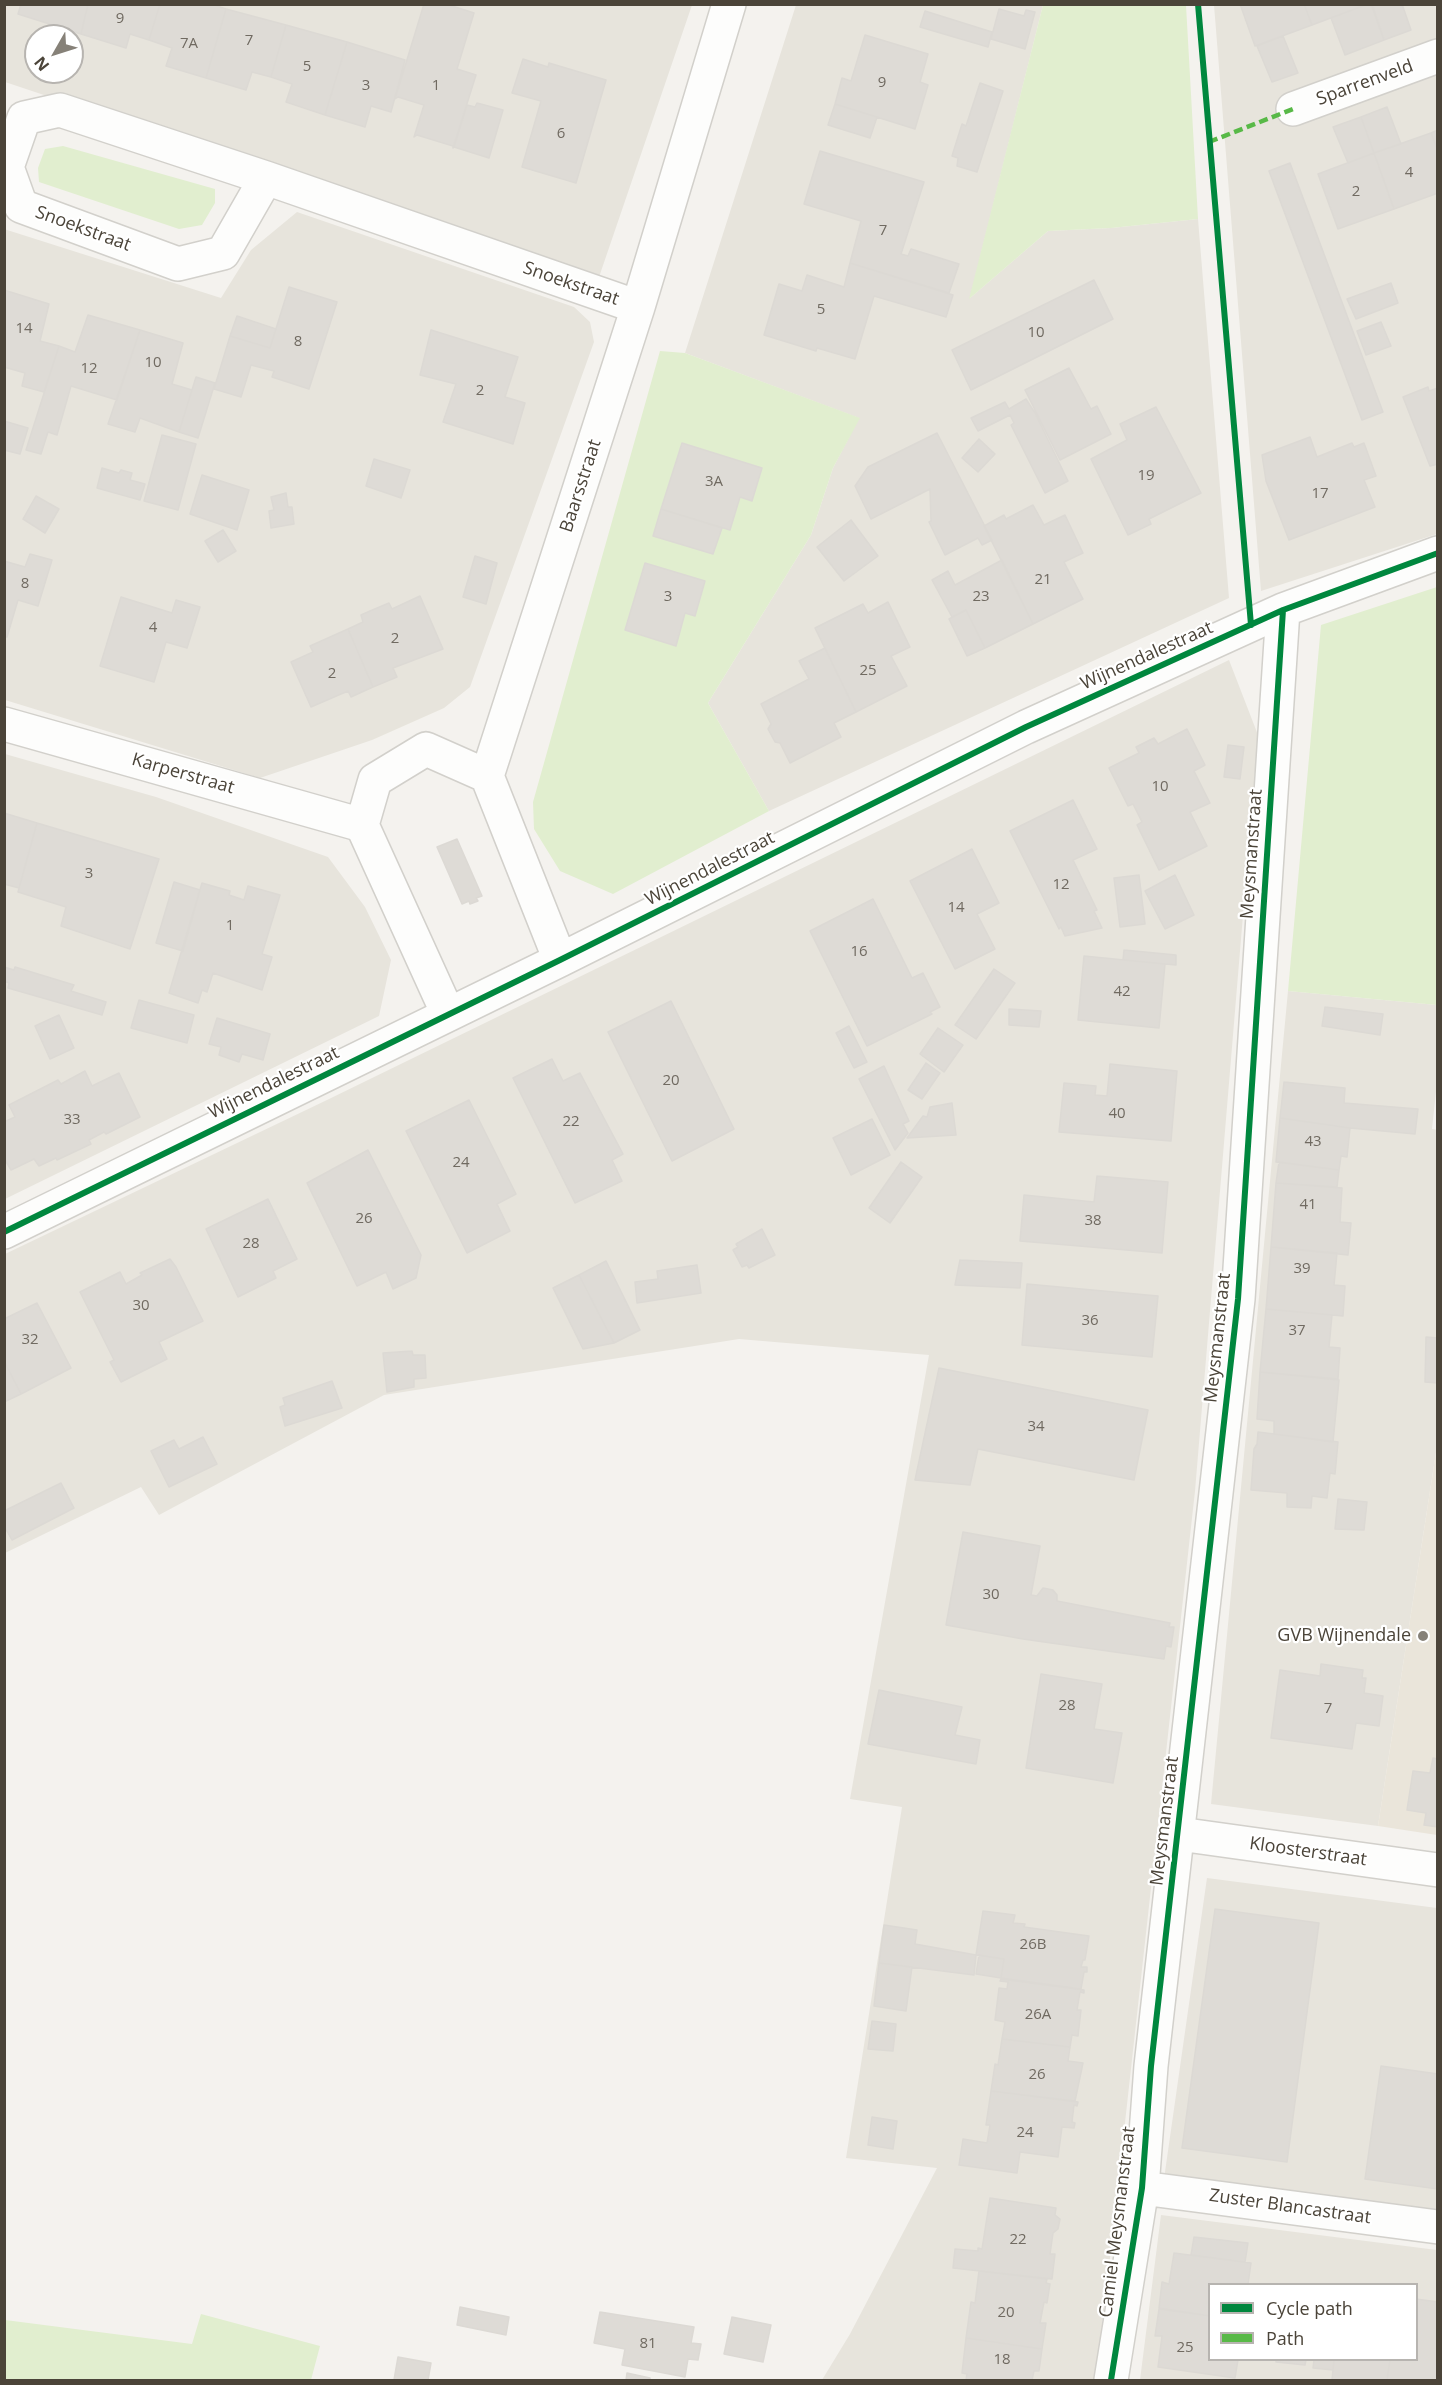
<!DOCTYPE html>
<html>
<head>
<meta charset="utf-8">
<style>
  body { margin:0 }
  #map { position:relative; width:1442px; height:2385px; overflow:hidden; background:#f4f2ee; font-family:"Open Sans",sans-serif }
  canvas { display:block }
  .frame { position:absolute; inset:0; border:6px solid #4b4439; pointer-events:none }
  .legend { position:absolute; left:1208px; top:2283px; width:210px; height:78px; box-sizing:border-box; background:#fff; border:2px solid #b7b4b0; margin:0; padding:8px 10px; list-style:none; font-size:18px; color:#4b4439 }
  .legend li { display:flex; align-items:center; gap:12px; height:30px }
  .legend b { width:30px; border:2px solid #b7b4b0 }
  .north { position:absolute; left:24px; top:24px; width:60px; height:60px; box-sizing:border-box; background:#fff; border:2px solid #b7b4b0; border-radius:50%; rotate:231deg; font-size:16px; font-weight:700; line-height:24px; text-align:center; color:#4b4439 }
  .north::after { content:''; display:block; margin:auto; width:21px; height:27px; background:#868178; clip-path:polygon(50% 0,100% 100%,50% 72%,0 100%) }
</style>
</head>
<body>
<div id="map">
<canvas width="1442" height="2385"></canvas>
<div class="frame"></div>
<ul class="legend">
<li><b style="height:8px;background:#00873e"></b>Cycle path</li>
<li><b style="height:8px;background:#58b947"></b>Path</li>
</ul>
<div class="north">N</div>
</div>
<script>
const c = document.querySelector('canvas').getContext('2d');
c.lineJoin = 'round';
function paint(path, color) { c.fillStyle = color; c.fill(path, 'evenodd'); }
const toPath = rows => new Path2D(rows.map(r => 'M' + r).join(''));
function trace(path, color, width, dash) { c.strokeStyle = color; c.lineWidth = width; c.lineCap = dash ? 'butt' : 'round'; c.setLineDash(dash || []); c.stroke(path); }
function label(font, color, halo, rows, align = 'center') {
  c.font = font + ' "Open Sans",sans-serif'; c.lineWidth = 4.5; c.setLineDash([]); c.textBaseline = 'middle'; c.strokeStyle = halo; c.fillStyle = color; for (const [text, x, y, turn = 0] of rows) {
    c.save(); c.translate(x, y); c.rotate((+turn || 0) * Math.PI / 180); c.textAlign = isNaN(turn) ? turn : align; if (halo) c.strokeText(text, 0, 0); c.fillText(text, 0, 0); c.restore();
  }
}
paint(toPath([
  [5,5,692,5,598,280,5,82],
  [36,36,72,36,72,72,36,72],
  [796,5,1043,5,970,298,1048,231,1111,228,1198,219,1229,598,769,811,708,703,811,535,833,468,859,418,685,353],
  [1214,5,1437,5,1437,534,1261,591],
  [297,212,574,307,590,322,594,342,470,687,444,708,372,740,260,778,5,700,4,229,221,298,251,250],
  [1229,660,1258,735,1195,1491,1105,2303,1095,2380,822,2380,850,2334,937,2168,846,2158,902,1807,850,1799,929,1355,739,1339,384,1395,159,1515,141,1487,5,1553,5,1254,327,1100],
  [5,754,156,797,328,857,365,907,391,960,379,1016,5,1199],
  [1288,991,1437,1005,1438,1073,1432,1129,1438,1130,1437,1446,1378,1826,1211,1804],
  [1207,1878,1437,1908,1437,2211,1164,2179],
  [1161,2215,1437,2250,1437,2380,1140,2380],
  [1210,2284,1416,2284,1416,2360,1210,2360]
]), '#e7e4dc');
paint(toPath([
  [1437,1446,1437,1835,1378,1826]
]), '#eae5da');
paint(toPath([
  [1043,5,1186,5,1198,219,1111,228,1048,231,969,299],
  [63,146,215,189,215,203,202,225,179,229,39,182,38,168,45,149],
  [660,351,685,353,860,418,833,468,811,535,708,703,769,811,613,894,560,871,534,829,533,802],
  [1437,587,1437,1005,1288,991,1321,625],
  [201,2314,320,2346,311,2380,5,2380,5,2320,192,2344]
]), '#e1eecf');
const building = toPath([
  [21,4,88,4,81,34,18,14,21,4],
  [88,4,160,4,149,40,130,34,126,48,81,34,88,4],
  [160,4,211,4,226,9,206,78,166,66,172,48,149,40,160,4],
  [424,4,446,4,474,13,457,69,476,75,453,148,453,146,417,135,414,137,424,105,398,97,395,99,424,4],
  [1240,4,1304,4,1312,25,1255,46,1240,4],
  [1304,4,1368,4,1312,25,1304,4],
  [1368,4,1371,4,1384,40,1345,55,1331,18,1368,4],
  [1372,4,1402,4,1411,30,1384,40,1372,4],
  [226,9,286,25,271,77,252,72,246,90,206,78,226,9],
  [999,9,1024,16,1026,10,1035,12,1025,49,991,39,999,9],
  [925,11,992,32,988,47,920,27,925,11],
  [286,25,347,42,325,115,286,102,292,84,271,77,286,25],
  [865,35,928,54,920,82,928,85,915,129,835,104,842,78,851,81,865,35],
  [1283,36,1298,73,1272,82,1257,46,1283,36],
  [347,42,405,60,391,112,371,106,365,127,325,115,347,42],
  [523,59,548,67,549,63,606,80,576,183,522,167,541,101,512,93,523,59],
  [980,83,1003,91,977,172,957,166,958,158,952,156,962,124,966,126,980,83],
  [477,103,503,110,489,158,454,147,467,105,475,107,477,103],
  [835,104,877,117,870,138,828,125,835,104],
  [1387,107,1401,144,1374,153,1361,117,1387,107],
  [1361,117,1374,153,1348,163,1333,127,1361,117],
  [1438,130,1438,151,1431,133,1438,130],
  [1431,133,1438,151,1438,193,1394,209,1374,153,1431,133],
  [820,151,924,182,901,254,908,256,911,249,959,264,949,293,850,263,861,221,804,204,820,151],
  [1374,153,1394,209,1338,229,1318,174,1374,153],
  [1290,163,1383,412,1362,420,1269,171,1290,163],
  [850,263,953,295,946,317,874,296,855,359,817,348,816,351,764,335,779,284,802,291,807,275,844,287,850,263],
  [1094,280,1113,319,971,390,952,350,1094,280],
  [1391,283,1398,303,1356,319,1347,299,1391,283],
  [289,287,337,302,309,389,272,377,274,371,251,365,241,397,214,389,230,336,270,348,289,287],
  [4,290,49,304,40,341,59,346,44,392,22,386,25,373,4,367,4,290],
  [88,315,140,330,117,400,71,386,57,435,48,432,41,454,26,450,59,346,75,352,88,315],
  [237,316,276,329,270,348,230,336,237,316],
  [1381,322,1391,346,1366,355,1357,331,1381,322],
  [140,330,183,343,172,384,192,390,179,432,140,418,135,432,108,424,140,330],
  [431,330,518,357,505,397,525,403,513,444,443,422,456,384,420,375,431,330],
  [1069,368,1091,409,1097,406,1111,434,1060,460,1025,390,1069,368],
  [196,377,215,383,198,438,179,432,196,377],
  [1428,387,1429,391,1438,388,1438,464,1430,466,1403,397,1428,387],
  [1026,399,1035,413,1068,481,1045,493,1011,425,1014,423,1010,415,978,431,971,418,1005,402,1009,409,1026,399],
  [1156,407,1201,493,1149,519,1151,524,1128,535,1091,459,1127,440,1120,424,1156,407],
  [4,421,28,428,20,454,4,450,4,421],
  [937,433,992,540,982,545,978,538,945,555,929,522,931,521,930,489,871,519,855,486,868,467,937,433],
  [162,435,196,444,178,510,144,501,162,435],
  [1310,437,1317,457,1352,443,1354,447,1364,443,1376,476,1364,480,1375,507,1289,540,1266,481,1262,455,1310,437],
  [979,439,995,454,978,472,962,458,979,439],
  [682,443,762,468,752,501,740,497,730,530,661,509,682,443],
  [374,459,410,470,401,498,366,486,374,459],
  [102,468,119,473,121,470,132,473,130,480,145,484,140,500,97,488,102,468],
  [202,475,249,490,237,530,190,514,202,475],
  [286,493,288,507,292,507,294,524,271,528,269,511,274,510,271,497,286,493],
  [36,496,59,509,45,533,23,519,36,496],
  [1033,505,1044,525,1065,515,1083,553,1064,562,1083,599,1033,624,984,526,1004,515,1006,519,1033,505],
  [661,509,722,528,713,554,653,536,661,509],
  [851,520,878,556,844,581,817,547,851,520],
  [223,530,236,551,218,562,205,541,223,530],
  [30,554,52,560,38,606,18,600,7,637,4,637,4,561,25,567,30,554],
  [475,556,497,563,486,604,463,597,475,556],
  [1002,560,1033,624,985,648,966,610,952,617,932,580,948,571,955,585,1002,560],
  [645,563,705,581,695,616,685,613,676,646,625,630,645,563],
  [420,596,443,649,393,668,397,677,373,687,348,629,363,622,361,615,370,611,389,603,392,609,420,596],
  [121,597,172,613,176,600,200,607,187,648,166,642,154,682,100,666,121,597],
  [888,602,910,647,891,656,907,686,856,712,815,628,863,604,868,613,888,602],
  [966,610,985,648,967,656,949,619,966,610],
  [348,629,373,687,351,697,348,691,311,707,291,662,313,652,310,646,348,629],
  [825,648,856,712,834,723,841,737,790,763,780,743,775,742,768,729,771,724,761,704,809,679,799,661,825,648],
  [1187,729,1205,765,1194,771,1210,803,1190,812,1207,846,1159,870,1137,825,1142,822,1133,804,1128,806,1109,768,1139,753,1136,747,1154,738,1158,744,1187,729],
  [1228,745,1244,747,1240,779,1224,777,1228,745],
  [1073,800,1097,849,1073,860,1097,910,1094,911,1102,928,1065,936,1061,927,1059,929,1010,831,1073,800],
  [4,813,37,823,19,888,4,884,4,813],
  [37,823,159,859,130,949,61,926,66,907,18,892,37,823],
  [457,839,482,896,476,898,478,901,470,904,469,901,462,904,437,847,457,839],
  [972,849,999,903,977,914,995,949,955,969,910,881,972,849],
  [1139,875,1145,924,1120,927,1114,878,1139,875],
  [1175,875,1194,915,1165,929,1145,891,1175,875],
  [174,882,200,890,183,951,156,943,174,882],
  [202,883,230,891,229,895,244,900,248,886,280,895,262,954,272,957,262,990,213,973,207,992,202,990,198,1003,169,993,202,883],
  [873,899,912,978,923,973,940,1007,930,1012,932,1014,867,1046,810,931,873,899],
  [1124,950,1176,955,1176,965,1123,960,1124,950],
  [1084,956,1165,964,1159,1028,1078,1020,1084,956],
  [4,967,14,970,15,967,74,985,71,991,106,1002,102,1015,8,988,9,983,4,981,4,967],
  [994,969,1015,983,976,1039,955,1025,994,969],
  [139,1000,194,1015,187,1043,131,1028,139,1000],
  [671,1001,734,1129,672,1161,608,1032,671,1001],
  [1325,1007,1383,1014,1380,1035,1322,1026,1325,1007],
  [1009,1009,1041,1011,1039,1027,1009,1025,1009,1009],
  [59,1015,74,1048,50,1059,35,1026,59,1015],
  [217,1018,270,1034,263,1060,242,1054,239,1062,219,1055,221,1047,209,1044,217,1018],
  [849,1026,867,1062,854,1068,836,1033,849,1026],
  [938,1028,963,1045,944,1072,920,1054,938,1028],
  [552,1059,563,1081,580,1073,623,1154,612,1160,622,1181,575,1203,513,1078,552,1059],
  [926,1063,940,1073,922,1099,908,1090,926,1063],
  [1110,1064,1177,1071,1171,1141,1059,1132,1064,1083,1096,1086,1095,1095,1107,1096,1110,1064],
  [884,1066,909,1121,903,1124,908,1133,895,1150,859,1079,884,1066],
  [85,1071,92,1086,119,1073,140,1117,106,1134,104,1132,89,1140,91,1144,57,1160,56,1158,39,1166,34,1159,11,1170,4,1158,4,1122,15,1117,9,1105,58,1080,61,1084,85,1071],
  [1284,1082,1345,1088,1344,1103,1418,1109,1415,1134,1350,1128,1280,1118,1284,1082],
  [469,1100,516,1194,497,1204,510,1231,467,1253,406,1131,469,1100],
  [952,1103,956,1135,907,1138,923,1116,927,1117,930,1107,952,1103],
  [1280,1118,1350,1128,1347,1157,1341,1156,1339,1170,1276,1162,1280,1118],
  [872,1119,890,1155,851,1175,833,1138,872,1119],
  [368,1150,421,1255,416,1278,393,1289,386,1272,357,1286,307,1183,368,1150],
  [901,1162,922,1177,890,1223,869,1208,901,1162],
  [1279,1162,1339,1170,1337,1187,1276,1183,1279,1162],
  [1097,1176,1168,1182,1162,1253,1020,1241,1024,1195,1094,1202,1097,1176],
  [1276,1183,1342,1188,1340,1222,1351,1223,1348,1255,1271,1247,1276,1183],
  [268,1199,297,1259,273,1271,276,1278,238,1297,206,1229,268,1199],
  [762,1229,775,1255,749,1268,747,1265,742,1267,733,1250,738,1247,736,1244,762,1229],
  [1271,1247,1337,1253,1334,1285,1345,1286,1343,1316,1266,1309,1271,1247],
  [170,1259,176,1267,203,1321,159,1342,167,1359,121,1382,110,1362,114,1360,80,1292,120,1272,126,1284,142,1275,140,1273,170,1259],
  [960,1260,1022,1263,1020,1288,955,1285,960,1260],
  [606,1261,640,1330,614,1343,579,1275,606,1261],
  [697,1265,701,1293,637,1303,635,1282,658,1279,657,1271,697,1265],
  [579,1275,614,1343,583,1349,553,1288,579,1275],
  [1027,1284,1158,1296,1152,1357,1022,1345,1027,1284],
  [37,1303,71,1368,21,1394,4,1361,4,1319,37,1303],
  [1266,1309,1332,1315,1329,1347,1340,1348,1338,1379,1260,1372,1266,1309],
  [1426,1337,1438,1338,1438,1383,1425,1382,1426,1337],
  [412,1351,413,1355,425,1355,426,1378,414,1379,414,1387,387,1392,383,1353,412,1351],
  [4,1361,21,1394,4,1402,4,1361],
  [939,1368,1148,1410,1134,1480,978,1449,970,1485,915,1480,939,1368],
  [1260,1372,1339,1380,1333,1442,1274,1434,1274,1421,1257,1419,1260,1372],
  [332,1381,342,1408,285,1426,280,1407,285,1405,283,1398,332,1381],
  [1258,1432,1338,1442,1335,1474,1330,1473,1327,1498,1312,1496,1311,1508,1287,1507,1287,1493,1251,1490,1254,1449,1257,1444,1258,1432],
  [203,1437,217,1464,169,1487,151,1451,174,1440,179,1449,203,1437],
  [61,1483,74,1508,12,1540,4,1526,4,1511,61,1483],
  [1338,1499,1367,1502,1364,1530,1335,1529,1338,1499],
  [963,1532,1040,1546,1031,1595,1037,1596,1043,1588,1053,1590,1057,1595,1057,1601,1170,1623,1169,1627,1174,1627,1171,1647,1166,1646,1164,1659,1023,1639,946,1625,963,1532],
  [1321,1664,1363,1670,1362,1678,1366,1678,1364,1693,1383,1696,1379,1726,1356,1723,1352,1749,1271,1738,1280,1670,1320,1676,1321,1664],
  [1041,1674,1102,1684,1094,1729,1122,1733,1113,1783,1026,1768,1041,1674],
  [879,1690,962,1707,955,1735,980,1740,976,1764,868,1744,879,1690],
  [1433,1758,1438,1759,1438,1827,1424,1825,1426,1813,1407,1810,1413,1771,1430,1773,1433,1758],
  [1215,1909,1319,1923,1287,2162,1182,2148,1215,1909],
  [983,1911,1015,1915,1013,1923,1025,1924,1024,1927,1089,1936,1085,1960,1083,1960,1081,1967,1087,1967,1087,1972,1084,1972,1081,1989,1001,1978,1004,1959,976,1955,983,1911],
  [884,1925,917,1930,915,1944,976,1955,974,1975,879,1963,884,1925],
  [979,1955,1004,1959,1001,1978,976,1974,979,1955],
  [879,1963,912,1967,906,2011,874,2006,879,1963],
  [1001,1979,1084,1990,1084,1993,1080,1992,1077,2010,1081,2010,1078,2036,1072,2035,1070,2047,1002,2039,1005,2022,995,2020,999,1988,1007,1989,1008,1982,1000,1981,1001,1979],
  [872,2021,896,2024,893,2051,868,2049,872,2021],
  [1002,2039,1070,2047,1068,2061,1083,2063,1075,2101,991,2091,995,2064,998,2065,1002,2039],
  [1381,2066,1438,2074,1438,2189,1365,2179,1381,2066],
  [991,2091,1078,2102,1077,2106,1074,2105,1072,2122,1075,2123,1074,2128,1062,2127,1058,2157,1020,2152,1017,2173,959,2165,963,2139,987,2143,990,2125,986,2125,991,2091],
  [872,2117,897,2121,893,2149,868,2145,872,2117],
  [990,2198,1056,2208,1055,2215,1060,2219,1058,2229,1053,2233,1050,2254,1055,2254,1052,2279,953,2268,955,2249,978,2251,978,2248,982,2249,990,2198],
  [1194,2237,1248,2243,1245,2262,1191,2255,1194,2237],
  [1174,2253,1251,2263,1248,2284,1210,2284,1210,2316,1159,2308,1162,2282,1169,2284,1174,2253],
  [979,2271,1047,2279,1046,2283,1050,2284,1047,2303,1044,2302,1040,2323,1046,2323,1042,2349,966,2338,971,2302,975,2303,979,2271],
  [1416,2299,1438,2302,1438,2380,1387,2380,1390,2360,1416,2360,1416,2299],
  [460,2307,509,2317,506,2335,457,2325,460,2307],
  [1159,2309,1210,2316,1210,2360,1238,2360,1235,2378,1158,2367,1162,2336,1155,2336,1159,2309],
  [600,2312,694,2327,691,2343,701,2344,698,2360,688,2359,685,2377,622,2365,625,2349,594,2343,600,2312],
  [732,2317,771,2325,763,2362,724,2354,732,2317],
  [966,2338,1042,2349,1039,2371,1034,2371,1032,2380,966,2380,967,2374,962,2373,966,2338],
  [398,2357,431,2363,428,2380,394,2380,398,2357],
  [1276,2360,1306,2360,1305,2365,1276,2362,1276,2360],
  [1314,2360,1334,2360,1333,2370,1313,2368,1314,2360],
  [1334,2360,1390,2360,1387,2380,1332,2380,1334,2360],
  [627,2373,650,2378,650,2380,626,2380,627,2373]
]);
paint(building, '#dedbd6');
trace(building, '#dcd9d4', 1.5);
const minor = toPath([
  [1293,109,1438,56],
  [266,178,223,253,178,264,21,206,7,167,24,118,60,110,266,178,638,307],
  [4,724,362,825],
  [560,960,487,776,638,307,729,4],
  [448,1014,362,825,375,780,426,749,487,776],
  [4,1232,560,960,1026,727,1283,610,1438,553],
  [1179,1834,1438,1870],
  [1142,2188,1438,2227],
  [1111,2380,1142,2188,1151,2066,1238,1299,1283,610]
]);
trace(minor, '#d2d0cb', 36);
trace(minor, '#fdfdfc', 33);
trace(toPath([
  [1209,142,1293,109]
]), '#58b947', 4.5, [9, 4.5]);
trace(toPath([
  [1198,4,1251,625],
  [4,1232,560,960,1026,727,1283,610,1438,553],
  [1111,2380,1142,2188,1151,2066,1238,1299,1283,610]
]), '#00873e', 6);
for (const [x, y, r, color] of [
  [1423,1636,6,"#868178"]
]) { const dot = new Path2D(); dot.arc(x, y, r, 0, 2 * Math.PI); c.fillStyle = color; c.fill(dot); trace(dot, '#fff', 2); }
label('15px', '#706a61', null, [
  ["9",120,19],
  ["7",249,41],
  ["7A",189,44],
  ["5",307,67],
  ["9",882,83],
  ["3",366,86],
  ["1",436,86],
  ["6",561,134],
  ["4",1409,173],
  ["2",1356,192],
  ["7",883,231],
  ["5",821,310],
  ["14",24,329],
  ["10",1036,333],
  ["8",298,342],
  ["10",153,363],
  ["12",89,369],
  ["2",480,391],
  ["19",1146,476],
  ["3A",714,482],
  ["17",1320,494],
  ["21",1043,580],
  ["8",25,584],
  ["3",668,597],
  ["23",981,597],
  ["4",153,628],
  ["2",395,639],
  ["25",868,671],
  ["2",332,674],
  ["10",1160,787],
  ["3",89,874],
  ["12",1061,885],
  ["14",956,908],
  ["1",230,926],
  ["16",859,952],
  ["42",1122,992],
  ["20",671,1081],
  ["40",1117,1114],
  ["33",72,1120],
  ["22",571,1122],
  ["43",1313,1142],
  ["24",461,1163],
  ["41",1308,1205],
  ["26",364,1219],
  ["38",1093,1221],
  ["28",251,1244],
  ["39",1302,1269],
  ["30",141,1306],
  ["36",1090,1321],
  ["37",1297,1331],
  ["32",30,1340],
  ["34",1036,1427],
  ["30",991,1595],
  ["28",1067,1706],
  ["7",1328,1709],
  ["26B",1033,1945],
  ["26A",1038,2015],
  ["26",1037,2075],
  ["24",1025,2133],
  ["22",1018,2240],
  ["20",1006,2313],
  ["81",648,2344],
  ["25",1185,2348],
  ["18",1002,2360]
]);
label('18px', '#4b4439', '#fff', [
  ["Sparrenveld",1365,83,-20],
  ["Snoekstraat",83,229,20],
  ["Snoekstraat",571,284,19],
  ["Baarsstraat",581,486,-72],
  ["Wijnendalestraat",1147,656,-24],
  ["Karperstraat",183,774,16],
  ["Meysmanstraat",1252,854,-86],
  ["Wijnendalestraat",710,869,-27],
  ["Wijnendalestraat",274,1083,-26],
  ["Meysmanstraat",1218,1338,-84],
  ["Meysmanstraat",1165,1821,-83],
  ["Kloosterstraat",1308,1852,8],
  ["Zuster Blancastraat",1290,2207,8],
  ["Camiel Meysmanstraat",1118,2222,-83]
]);
label('18px', '#4b4439', '#fff', [
  ["GVB Wijnendale",1411,1636]
], 'right');
</script>
</body>
</html>
